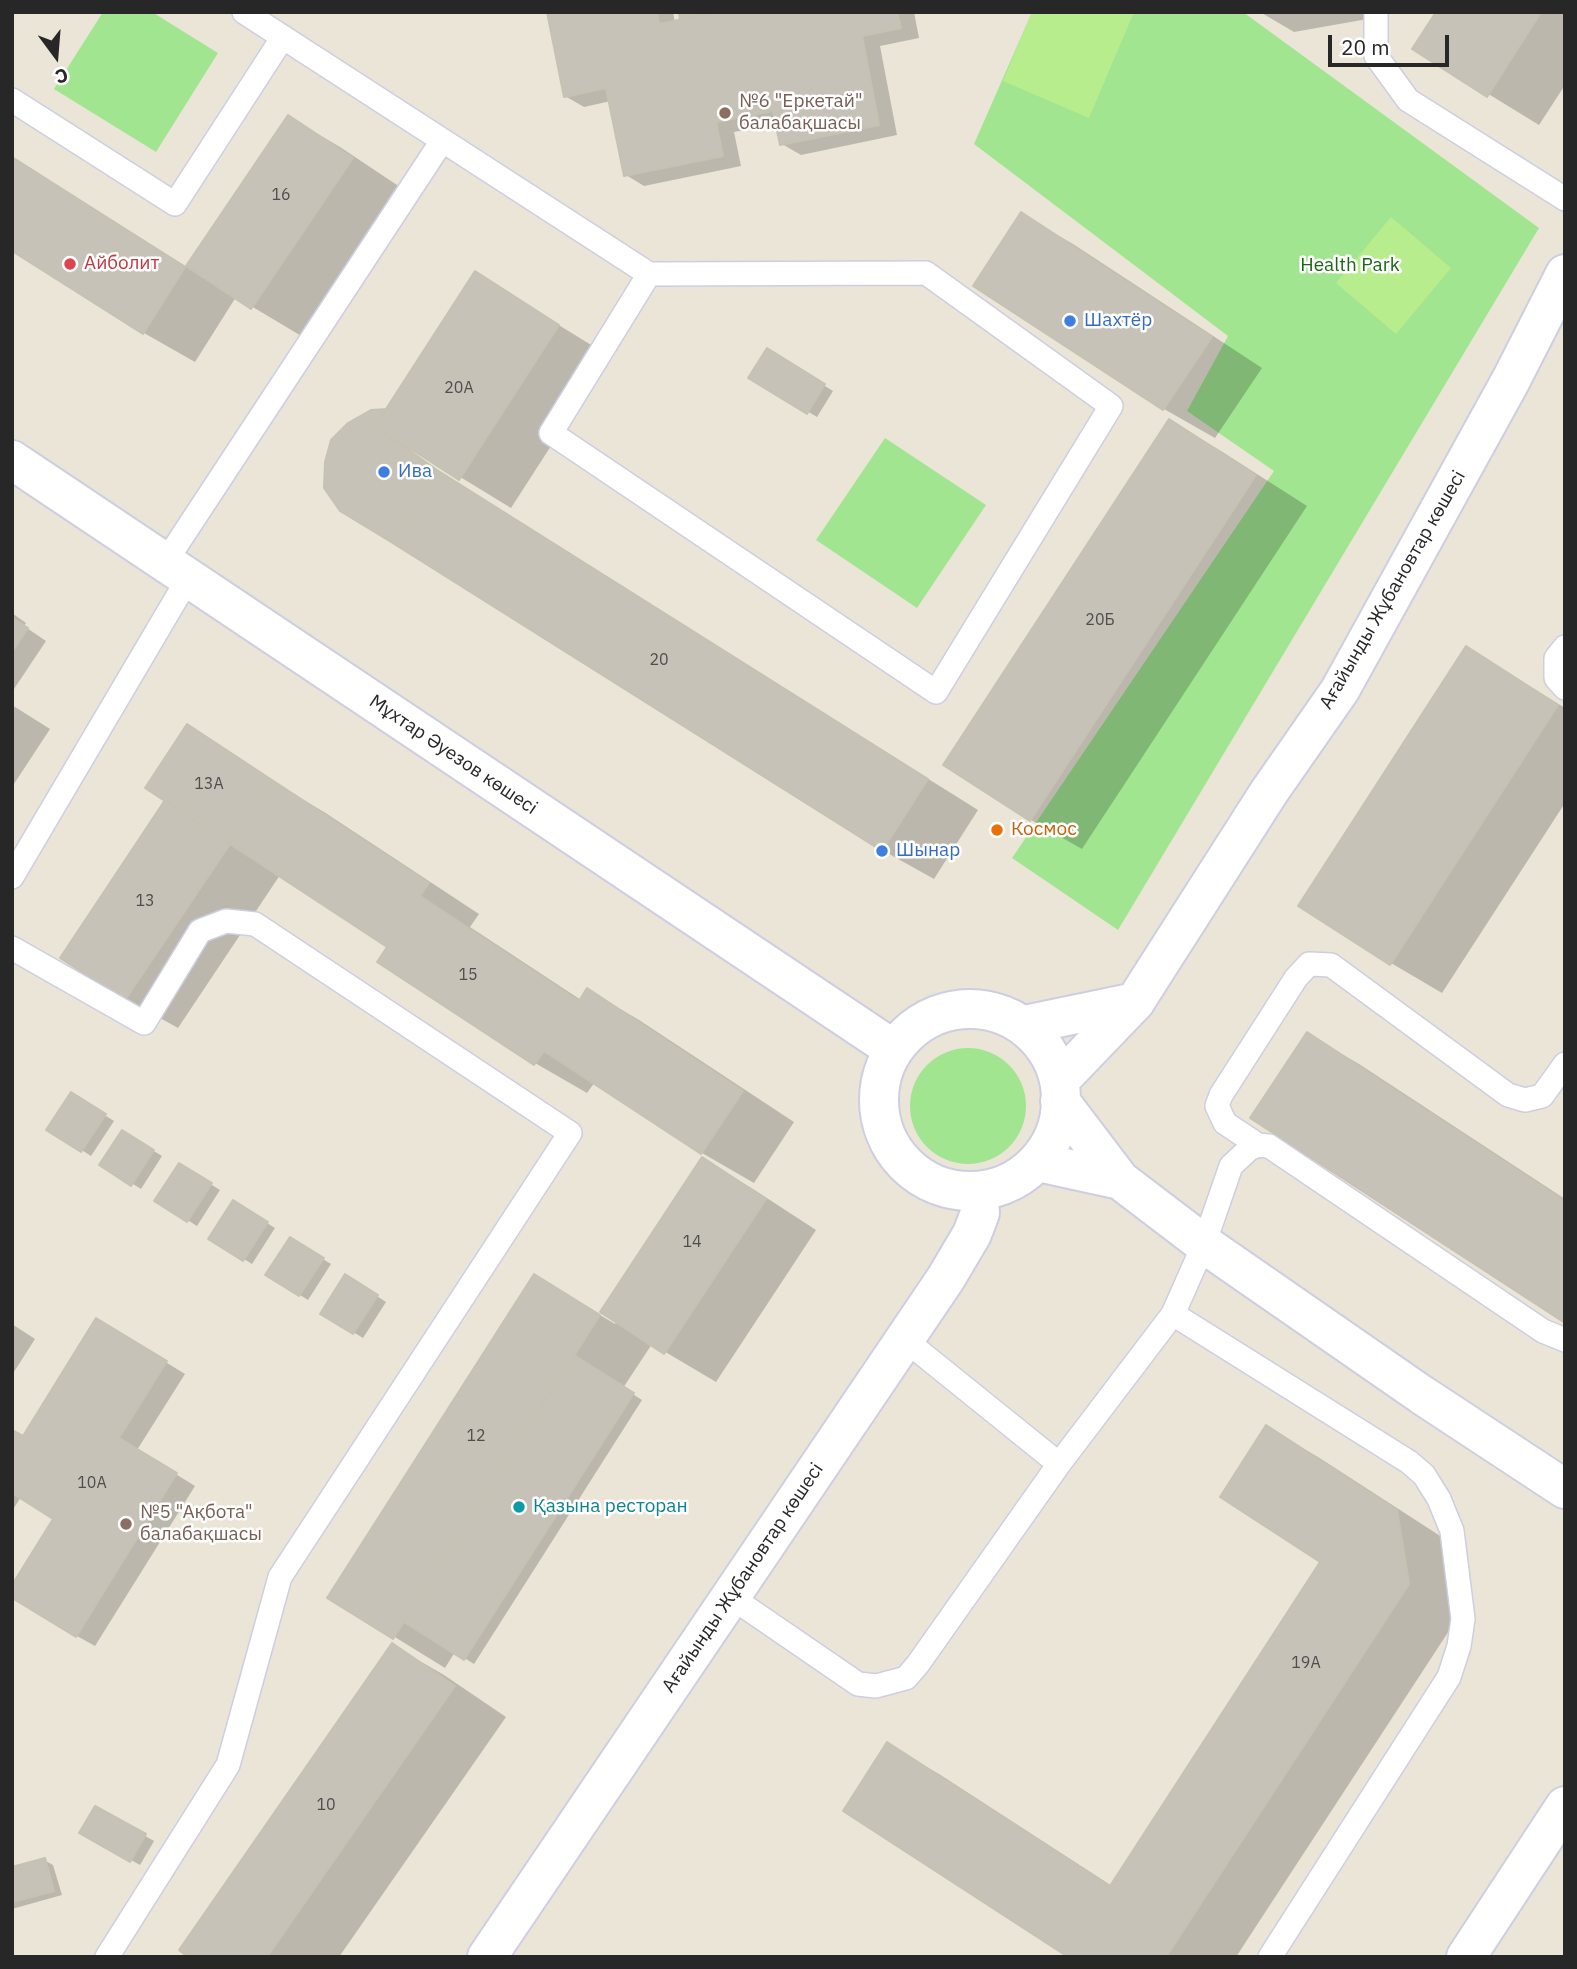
<!DOCTYPE html>
<html>
<head>
<meta charset="utf-8">
<style>
  body { margin:0 }
  #map { position:relative; width:1577px; height:1969px; overflow:hidden; background:#ebe5d8; font-family:"IBM Plex Sans",sans-serif }
  canvas { display:block }
  .frame { position:absolute; inset:0; border:14px solid #272727; pointer-events:none }
  .north { position:absolute; left:21px; top:21px; width:70px; height:70px; -webkit-text-stroke:5px #fff; paint-order:stroke; rotate:164deg; font-size:19px; font-weight:700; line-height:28px; text-align:center; color:#272727 }
  .north::after { content:''; display:block; margin:auto; width:24px; height:32px; background:#272727; clip-path:polygon(50% 0,100% 100%,50% 72%,0 100%) }
  .scale { position:absolute; left:1328px; top:35px; width:121px; height:32px; box-sizing:border-box; border:4px solid #272727; border-top:0; padding-left:9px; font-size:21px; line-height:24px; white-space:nowrap; color:#272727; -webkit-text-stroke:5px #fff; paint-order:stroke }
</style>
</head>
<body>
<div id="map">
<canvas width="1577" height="1969"></canvas>
<div class="frame"></div>
<div class="north">С</div>
<div class="scale">20 m</div>
</div>
<script>
const c = document.querySelector('canvas').getContext('2d');
c.lineJoin = 'round';
function paint(path, color) { c.fillStyle = color; c.fill(path, 'evenodd'); }
const toPath = rows => new Path2D(rows.map(r => 'M' + r).join(''));
function trace(path, color, width, dash) { c.strokeStyle = color; c.lineWidth = width; c.lineCap = dash ? 'butt' : 'round'; c.setLineDash(dash || []); c.stroke(path); }
function label(font, color, halo, rows, align = 'center') {
  c.font = font + ' "IBM Plex Sans",sans-serif'; c.lineWidth = 5; c.setLineDash([]); c.textBaseline = 'middle'; c.strokeStyle = halo; c.fillStyle = color; for (const [text, x, y, turn = 0] of rows) {
    c.save(); c.translate(x, y); c.rotate((+turn || 0) * Math.PI / 180); c.textAlign = isNaN(turn) ? turn : align; if (halo) c.strokeText(text, 0, 0); c.fillText(text, 0, 0); c.restore();
  }
}
paint(toPath([
  [103,12,152,12,218,53,156,152,54,89],
  [1032,12,1243,12,1539,228,1118,930,1012,858,1274,471,1187,411,1228,336,974,144],
  [885,438,986,505,917,608,816,540],
  '910 1106a58 58 0 1 1 116 0a58 58 0 1 1-116 0Z'
]), '#a2e591');
paint(toPath([
  [1032,12,1134,12,1089,118,1003,81],
  [1391,217,1451,268,1396,334,1336,283]
]), '#b7ed8c');
paint(toPath([
  [549,12,673,12,675,23,686,21,680,12,914,12,919,38,880,46,897,135,801,155,782,144,778,124,734,132,741,166,644,186,626,175,611,101,584,107,565,96],
  [1260,12,1378,12,1379,17,1294,32],
  [1438,12,1565,12,1565,85,1539,125,1415,49],
  [289,117,340,147,403,189,303,337,236,297,195,362,144,333,12,249,12,157,187,267],
  [1022,215,1073,244,1262,368,1215,438,1164,409],
  [476,274,609,356,511,508,390,434,389,436,446,477,978,810,934,879,882,850,326,463,387,411],
  [767,350,833,391,817,417,750,377],
  [1170,421,1221,451,1307,506,1082,849,1031,820,946,765],
  [12,613,26,623,24,626,46,641,12,692],
  [1467,648,1565,708,1565,803,1442,993,1391,963],
  [12,705,50,729,12,787],
  [282,787,324,812,479,914,470,927,581,1000,588,990,639,1020,794,1122,754,1183,702,1153,595,1082,587,1093,535,1063,380,961,390,946,280,875,178,1028,126,999,63,957],
  [1307,1034,1359,1064,1565,1199,1565,1321],
  [71,1094,114,1121,91,1156,49,1129],
  [123,1132,162,1156,141,1189,102,1165],
  [702,1159,753,1189,816,1230,716,1382,652,1344,623,1388,642,1400,474,1664,455,1652,445,1668,330,1597,535,1276,615,1324],
  [180,1165,220,1190,197,1226,157,1201],
  [234,1203,275,1228,252,1264,244,1259],
  [290,1239,331,1264,308,1300,268,1275],
  [346,1276,386,1302,363,1338,322,1313],
  [12,1324,35,1339,12,1375],
  [115,1331,185,1374,137,1450,195,1486,95,1646,77,1636,56,1518,21,1497,12,1511,12,1431,24,1438],
  [1267,1428,1318,1457,1448,1541,1460,1614,1236,1957,1072,1957,888,1745,939,1774,1112,1886,1323,1562],
  [392,1645,444,1675,506,1717,339,1957,191,1957],
  [96,1808,154,1841,140,1865,82,1833],
  [44,1860,53,1865,62,1895,12,1909,12,1869]
]), '#0003');
const building = toPath([
  [547,12,657,12,659,24,717,12,897,12,901,28,862,36,879,125,780,145,773,111,716,122,723,156,624,176,606,88,564,97,547,12],
  [679,12,717,12,680,20,679,12],
  [1436,12,1541,12,1487,97,1412,49,1436,12],
  [288,115,353,158,251,309,186,266,288,115],
  [12,157,185,267,143,334,12,251,12,157],
  [1021,212,1212,337,1163,410,973,286,1021,212],
  [475,271,559,325,459,480,375,426,475,271],
  [767,348,825,384,807,414,748,378,767,348],
  [387,409,375,426,437,470,391,542,340,511,324,488,325,462,331,440,348,423,371,410,387,409],
  [1169,419,1256,475,1030,821,943,765,1169,419],
  [437,470,928,779,882,851,391,542,437,470],
  [12,618,28,628,12,652,12,618],
  [1466,646,1558,705,1390,965,1298,906,1466,646],
  [187,724,272,780,230,844,145,788,187,724],
  [272,780,429,883,420,896,579,1001,587,988,743,1091,701,1154,544,1051,534,1065,377,962,387,947,230,844,272,780],
  [165,800,230,844,125,1000,60,958,165,800],
  [1307,1032,1565,1201,1565,1323,1250,1118,1307,1032],
  [71,1092,106,1114,81,1152,46,1130,71,1092],
  [122,1130,154,1150,131,1186,99,1165,122,1130],
  [702,1157,766,1199,664,1354,600,1312,702,1157],
  [179,1163,212,1183,187,1222,154,1201,179,1163],
  [233,1200,268,1222,243,1261,208,1239,233,1200],
  [290,1237,324,1258,299,1296,265,1275,290,1237],
  [345,1274,378,1295,353,1334,320,1314,345,1274],
  [534,1274,600,1315,393,1639,327,1598,534,1274],
  [96,1318,167,1361,119,1438,177,1473,76,1637,12,1598,12,1585,53,1519,12,1493,12,1430,23,1436,96,1318],
  [574,1355,634,1393,464,1660,404,1622,574,1355],
  [1266,1425,1397,1510,1409,1584,1166,1957,1068,1957,843,1811,887,1742,1110,1886,1320,1562,1220,1497,1266,1425],
  [392,1643,455,1686,267,1957,188,1957,179,1950,392,1643],
  [95,1806,146,1834,130,1862,79,1833,95,1806],
  [45,1858,54,1891,12,1902,12,1867,45,1858]
]);
paint(building, '#c6c2b8');
trace(building, '#c6c2b2', 2);
const service = toPath([
  [244,12,649,274,926,273,1111,406,936,692,551,433,649,274],
  [1376,12,1376,56,1408,100,1565,199],
  [12,100,175,204,283,37],
  [166,561,442,141],
  [1565,647,1556,658,1556,678,1565,688],
  [12,877,189,577],
  [12,948,144,1023,200,931,226,921,255,924,570,1133,280,1577,228,1765,107,1957],
  [1258,1145,1225,1123,1217,1106,1221,1095,1296,978,1309,964,1331,965,1508,1095,1525,1100,1542,1096,1565,1064],
  [1173,1314,1409,1462,1424,1475,1439,1499,1452,1531,1463,1619,1459,1646,1449,1677,1270,1957],
  [904,1339,1059,1464],
  [731,1597,858,1684,876,1686,906,1678,918,1664,1059,1464,1173,1314,1204,1244,1231,1166,1249,1149,1258,1145,1269,1146,1543,1331,1565,1340]
]);
const minor = toPath([
  [1135,1002,1269,792,1340,690,1511,380,1565,274]
]);
const tertiary = toPath([
  [12,460,893,1049],
  '879 1100a91 91 0 1 1 182 0a91 91 0 1 1-182 0Z',
  [1024,1025,1135,1002,1061,1079],
  [1060,1101,1120,1180,1204,1244,1422,1395,1565,1489],
  [1038,1162,1120,1180],
  [487,1957,946,1278,972,1234,980,1213,978,1191]
]);
const secondary = toPath([
  [1466,1957,1565,1806]
]);
trace(service, '#cdcee2', 26);
trace(minor, '#cdcee2', 42);
trace(tertiary, '#cdcee2', 42);
trace(secondary, '#cdcee2', 42);
trace(service, '#fff', 23);
trace(minor, '#fff', 38);
trace(tertiary, '#fff', 38);
trace(secondary, '#fff', 38);
for (const [x, y, r, color] of [
  [725,113,7,"#8d6e63"],
  [70,264,7,"#e0444e"],
  [1070,321,7,"#3f7fe0"],
  [384,472,7,"#3f7fe0"],
  [997,830,7,"#e8710a"],
  [882,851,7,"#3f7fe0"],
  [519,1507,7,"#0f9aa8"],
  [126,1524,7,"#8d6e63"]
]) { const dot = new Path2D(); dot.arc(x, y, r, 0, 2 * Math.PI); c.fillStyle = color; c.fill(dot); trace(dot, '#fff', 2.5); }
label('16px', '#4f4e4b', null, [
  ["16",281,195],
  ["20А",459,388],
  ["20Б",1100,620],
  ["20",659,660],
  ["13А",209,784],
  ["13",145,901],
  ["15",468,975],
  ["14",692,1242],
  ["12",476,1436],
  ["10А",92,1483],
  ["19А",1306,1663],
  ["10",326,1805]
]);
label('19px', '#785e54', '#fff', [
  ["№6 \"Еркетай\"",739,102],
  ["балабақшасы",739,124],
  ["№5 \"Ақбота\"",140,1513],
  ["балабақшасы",140,1535]
], 'left');
label('19px', '#be3a42', '#fff', [
  ["Айболит",84,264]
], 'left');
label('19px', '#1c6616', '#fff', [
  ["Health Park",1350,266]
]);
label('19px', '#366cbe', '#fff', [
  ["Шахтёр",1084,321],
  ["Ива",398,472],
  ["Шынар",896,851]
], 'left');
label('19px', '#272727', '#fff', [
  ["Ағайынды Жұбановтар көшесі",1393,590,-60],
  ["Мұхтар Әуезов көшесі",453,755,34],
  ["Ағайынды Жұбановтар көшесі",743,1578,-56]
]);
label('19px', '#c56008', '#fff', [
  ["Космос",1011,830]
], 'left');
label('19px', '#0d838f', '#fff', [
  ["Қазына ресторан",533,1507]
], 'left');
</script>
</body>
</html>
